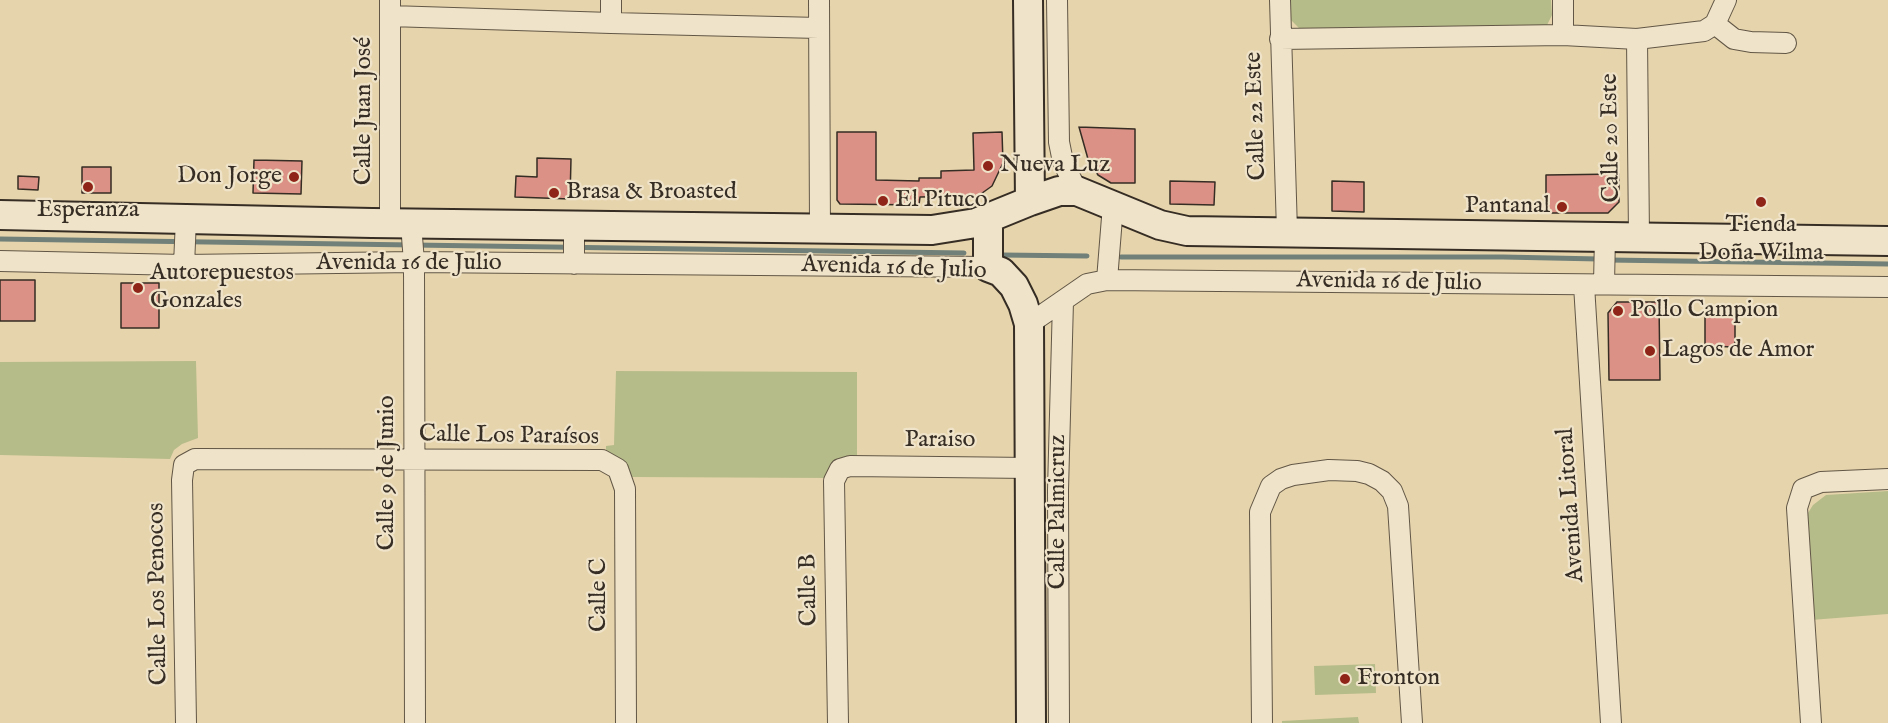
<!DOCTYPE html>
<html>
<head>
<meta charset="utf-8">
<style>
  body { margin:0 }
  canvas { display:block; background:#e6d4ac }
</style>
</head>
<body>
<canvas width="1888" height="723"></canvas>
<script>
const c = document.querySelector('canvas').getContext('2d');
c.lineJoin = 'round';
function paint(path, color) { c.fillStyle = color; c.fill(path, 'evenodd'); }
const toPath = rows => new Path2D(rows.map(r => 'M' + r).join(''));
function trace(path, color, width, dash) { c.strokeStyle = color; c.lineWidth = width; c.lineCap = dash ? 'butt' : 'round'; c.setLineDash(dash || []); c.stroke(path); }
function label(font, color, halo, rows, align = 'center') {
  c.font = font + ' "IM FELL English",serif'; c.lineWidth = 4.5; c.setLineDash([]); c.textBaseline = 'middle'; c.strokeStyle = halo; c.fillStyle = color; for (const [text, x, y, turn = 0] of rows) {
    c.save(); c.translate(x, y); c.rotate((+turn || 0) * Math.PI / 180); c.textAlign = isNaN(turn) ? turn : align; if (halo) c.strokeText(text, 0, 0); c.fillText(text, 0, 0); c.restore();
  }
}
paint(toPath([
  [1288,0,1551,0,1552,15,1547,25,1542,25,1302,31,1289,18],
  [196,361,198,438,182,444,174,450,170,459,0,455,0,362],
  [616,371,857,372,857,459,828,478,632,477,627,466,606,456,606,446,614,445],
  [1888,491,1888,614,1811,620,1805,520,1808,513,1813,505,1826,495],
  [1375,664,1376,693,1315,695,1314,666],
  [1358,717,1359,723,1282,723,1282,721]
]), '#b6bc89');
trace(toPath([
  [0,239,964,253],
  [1002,255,1087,256],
  [1121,257,1503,257,1599,259],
  [1608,260,1888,264]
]), '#718079', 5);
const building = toPath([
  [1079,127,1135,129,1135,183,1111,183,1098,175,1088,159,1079,127],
  [837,132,876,132,876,180,919,181,919,178,941,178,941,171,974,170,973,133,1002,132,1003,163,992,186,978,196,920,197,919,205,840,204,837,200,837,132],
  [537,158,571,159,570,199,515,197,516,176,537,177,537,158],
  [254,160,302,161,301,194,253,193,254,160],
  [82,167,111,167,111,193,82,193,82,167],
  [1619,174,1619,202,1608,213,1546,213,1546,175,1619,174],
  [18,176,39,177,38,190,18,189,18,176],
  [1170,181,1215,182,1214,205,1170,204,1170,181],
  [1332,181,1364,182,1364,212,1332,211,1332,181],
  [0,280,35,280,35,321,0,321,0,280],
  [121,283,159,283,159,328,121,328,121,283],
  [1617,302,1659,302,1660,380,1609,380,1608,313,1617,302],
  [1705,316,1735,316,1735,347,1705,346,1705,316]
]);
paint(building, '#db9185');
trace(building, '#362d24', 1.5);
const street = toPath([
  [611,0,611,23],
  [819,0,820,229],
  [1057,0,1059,142,1063,162,1077,191],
  [1280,0,1287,231],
  [390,16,611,23,819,28],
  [1715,24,1734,39,1751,42,1786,43],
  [1715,24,1726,0],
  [1563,35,1563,0],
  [1280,39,1563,35,1637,39,1704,31,1715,24],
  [1637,39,1639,237],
  [390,223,390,0],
  [411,224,414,262,415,723],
  [0,261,184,265,414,262,988,267],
  [574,264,574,226],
  [184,265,186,219],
  [1107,280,1113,205],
  [1604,284,1605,236],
  [1584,285,1611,723],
  [1029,324,1087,284,1107,280,1888,287],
  [186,723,182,480,184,465,195,459,602,460,618,469,625,489,626,723],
  [838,723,834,481,840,469,850,466,1030,468],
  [1059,723,1058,490,1063,301],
  [1262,723,1260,512,1271,486,1281,479,1293,475,1329,470,1357,471,1369,474,1382,481,1392,491,1398,506,1412,723],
  [1811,723,1797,508,1803,489,1821,482,1888,479]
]);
const secondary = toPath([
  [1028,0,1030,201],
  [0,215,372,223,932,230,976,223,1030,201,1059,191,1077,191,1160,225,1187,231,1888,241],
  [988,218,988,267,1001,272,1014,286,1023,304,1029,324,1031,723]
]);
trace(street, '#625746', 22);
trace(secondary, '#362d24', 32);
trace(street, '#efe3c9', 20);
trace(secondary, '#efe3c9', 28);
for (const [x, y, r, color] of [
  [988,166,6,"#8f2418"],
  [294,177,6,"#8f2418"],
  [88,187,6,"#8f2418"],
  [554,193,6,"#8f2418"],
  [883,201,6,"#8f2418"],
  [1761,202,6,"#8f2418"],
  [1562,207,6,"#8f2418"],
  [138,288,6,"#8f2418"],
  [1618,311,6,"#8f2418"],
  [1650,351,6,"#8f2418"],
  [1345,679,6,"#8f2418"]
]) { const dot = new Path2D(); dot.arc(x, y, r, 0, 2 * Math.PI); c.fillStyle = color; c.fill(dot); trace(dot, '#efe3c9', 2); }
label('24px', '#362d24', '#efe3c9', [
  ["Calle Juan José",365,111,-90],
  ["Calle 22 Este",1257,116,-92],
  ["Calle 20 Este",1612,138,-91],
  ["Avenida 16 de Julio",409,264],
  ["Avenida 16 de Julio",894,269,2],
  ["Avenida 16 de Julio",1389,283,1],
  ["Calle Los Paraísos",509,437,1],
  ["Paraiso",940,441],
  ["Calle 9 de Junio",388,473,-90],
  ["Avenida Litoral",1572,505,-94],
  ["Calle Palmicruz",1059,512,-90],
  ["Calle B",810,590,-91],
  ["Calle Los Penocos",159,594,-91],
  ["Calle C",600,595,-90]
]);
label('24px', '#362d24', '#efe3c9', [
  ["Nueva Luz",1000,166],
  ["Don Jorge",282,177,"right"],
  ["Brasa & Broasted",566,193],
  ["El Pituco",895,201],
  ["Pantanal",1550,207,"right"],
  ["Esperanza",88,211,"center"],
  ["Tienda",1761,226,"center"],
  ["Doña Wilma",1761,254,"center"],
  ["Autorepuestos",150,274],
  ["Gonzales",150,302],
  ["Pollo Campion",1630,311],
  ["Lagos de Amor",1662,351],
  ["Fronton",1357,679]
], 'left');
</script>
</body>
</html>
